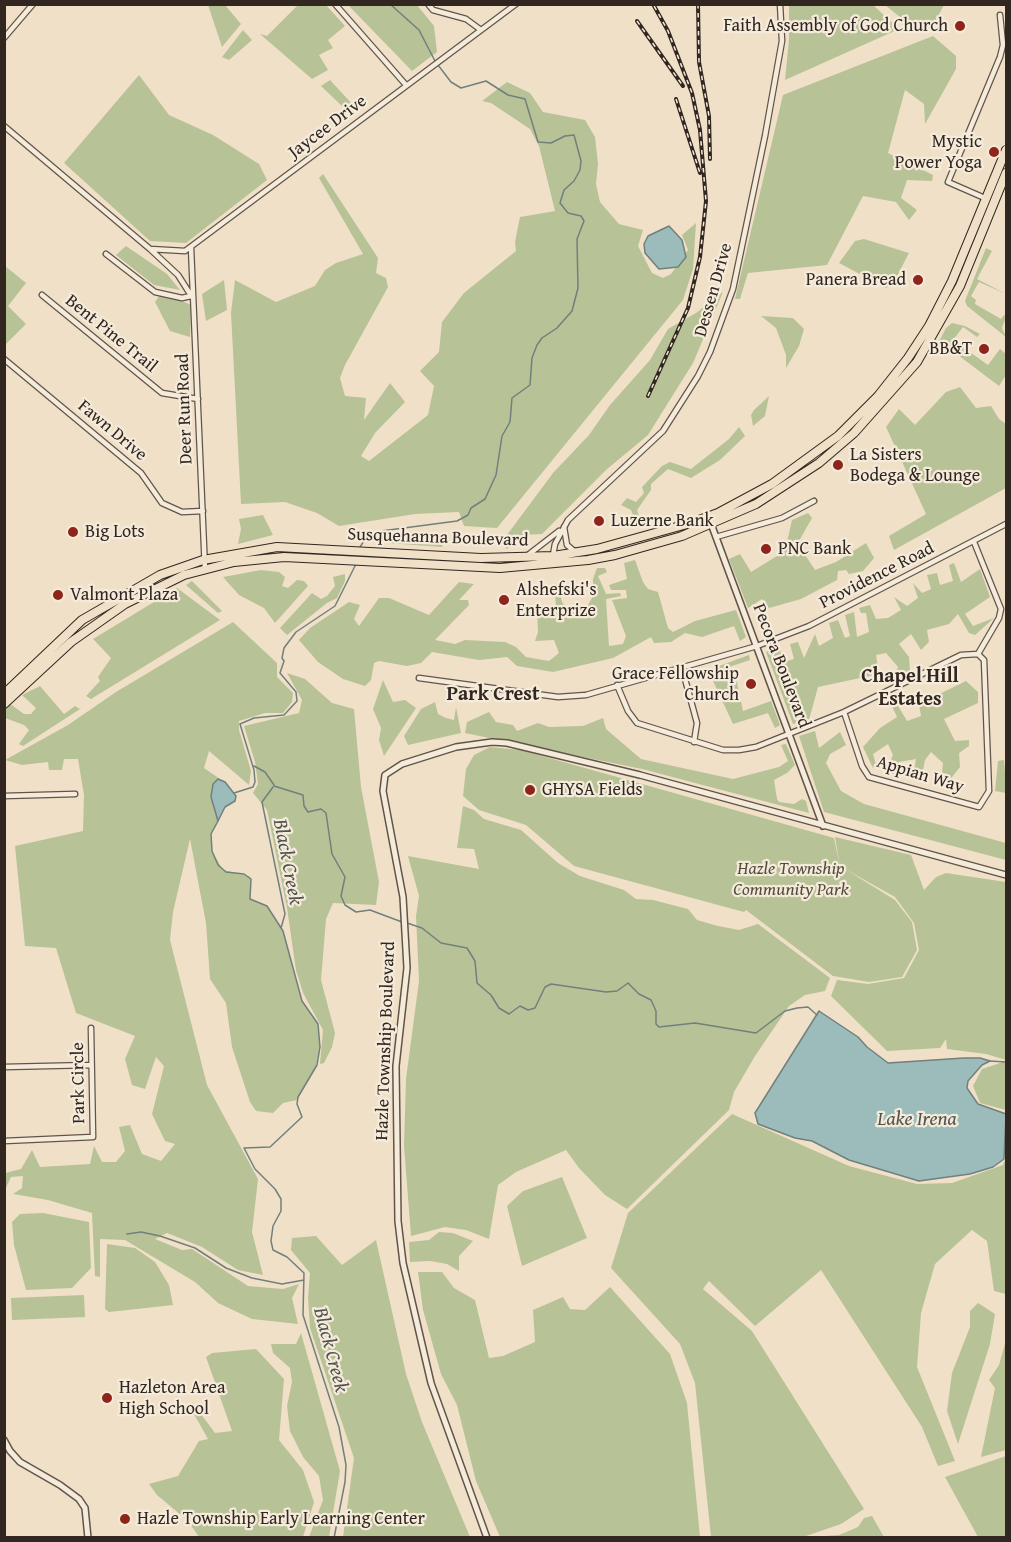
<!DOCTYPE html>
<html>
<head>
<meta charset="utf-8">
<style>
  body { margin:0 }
  #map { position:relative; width:1011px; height:1542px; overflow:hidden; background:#f0e0c8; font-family:"Gentium Book Plus",serif }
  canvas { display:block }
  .frame { position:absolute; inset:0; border:6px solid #322620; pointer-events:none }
</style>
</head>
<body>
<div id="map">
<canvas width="1011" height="1542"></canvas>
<div class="frame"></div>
</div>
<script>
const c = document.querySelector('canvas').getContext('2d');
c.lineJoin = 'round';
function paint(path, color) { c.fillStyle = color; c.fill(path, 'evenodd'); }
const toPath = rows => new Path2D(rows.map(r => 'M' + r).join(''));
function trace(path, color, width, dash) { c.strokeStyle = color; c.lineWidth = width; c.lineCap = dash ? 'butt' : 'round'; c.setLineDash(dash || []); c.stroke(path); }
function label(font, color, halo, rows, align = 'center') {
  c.font = font + ' "Gentium Book Plus",serif'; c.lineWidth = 4.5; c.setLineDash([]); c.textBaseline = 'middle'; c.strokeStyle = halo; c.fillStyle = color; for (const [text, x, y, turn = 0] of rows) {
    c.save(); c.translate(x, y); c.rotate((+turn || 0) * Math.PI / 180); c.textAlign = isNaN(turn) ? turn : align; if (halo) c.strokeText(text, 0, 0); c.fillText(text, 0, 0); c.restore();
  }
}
paint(toPath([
  [208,5,225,5,241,24,222,47],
  [298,5,326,5,345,26,328,40,333,48,319,55,328,70,312,79,260,34,267,36],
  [348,5,417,5,434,26,437,52,412,71],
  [789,5,873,5,899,29,785,80,789,39],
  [885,5,944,5,932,27,920,33],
  [243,30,252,40,229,60,222,57],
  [933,36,956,56,956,69,925,124,924,104,905,90,888,153,933,175,932,181,907,180,901,198,917,210,909,220,896,202,863,196,827,265,748,273,740,299,735,299,783,95],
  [139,75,169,115,213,135,259,164,267,180,186,243,150,241,64,163],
  [330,80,354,106,352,112,342,106,321,86],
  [507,82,530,93,543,112,585,120,595,137,598,164,596,184,600,202,619,224,643,230,638,246,652,273,663,278,671,274,688,250,682,235,696,223,693,269,683,300,497,528,464,526,459,512,415,514,339,526,317,513,285,502,241,504,231,313,235,280,276,302,315,286,325,270,336,263,363,254,319,178,323,174,378,258,376,273,386,278,388,287,345,365,340,378,345,396,366,398,364,420,390,383,405,402,375,433,361,456,369,461,428,415,434,386,420,371,439,352,442,322,464,293,516,251,515,242,520,217,555,211,539,146,530,129,491,103,482,101],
  [864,239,909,253,895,280,886,288,839,263,855,241],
  [126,246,167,274,180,290,154,285,116,255],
  [986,248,992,251,977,279,1006,294,979,282,971,296,976,300,975,304,1001,319,1004,315,1006,317,1002,328,1006,337,967,306,965,301],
  [5,266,26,283,8,306,26,324,5,345],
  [224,280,227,310,206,321,202,294],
  [162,292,191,305,190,337,170,331,155,302],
  [723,292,693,363,648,435,606,470,542,534,521,535,507,549,501,543,553,473,589,435,610,405,650,360,668,329,696,313],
  [761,316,793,318,804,329,799,346,786,368,786,355,776,328],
  [952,323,965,326,980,334,977,337,963,327,953,340,988,365,1000,349,1006,354,1006,375,999,386,950,349,945,349,938,355,933,353,946,328],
  [960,387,976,408,991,406,999,419,1006,424,1006,488,894,550,889,536,926,514,886,427,899,409,915,425,946,392],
  [769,396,765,416,753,426,751,415,754,410],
  [739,427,745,436,720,460,691,478,668,469,651,484,651,490,637,510,641,522,637,525,631,510,621,505,627,498,636,502,644,493,642,487,662,466,670,462,691,469,729,439],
  [808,513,812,518,799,541,802,550,815,570,836,562,866,543,874,558,863,571,849,574,846,570,838,571,837,580,801,599,769,608,762,599,748,608,729,559,740,554,751,572,785,551,792,520],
  [263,515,273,535,238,544,241,529,239,519],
  [391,539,444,540,442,547,388,543],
  [635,560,643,582,648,589,658,592,668,628,673,632,695,621,736,610,746,637,740,641,734,626,702,637,685,633,671,642,654,643,651,637,613,658,553,672,517,666,507,657,479,660,432,652,421,663,407,666,379,661,374,663,371,680,365,686,343,679,318,662,299,640,310,628,349,602,360,605,354,619,359,626,379,598,389,598,429,615,459,582,474,584,459,600,468,600,469,605,435,640,455,644,465,640,505,642,516,647,526,657,549,661,559,653,554,640,535,641,538,632,537,609,543,605,546,615,556,614,555,585,558,584,562,602,567,609,577,612,588,605,593,596,593,579,597,568,605,568,607,572,598,576,606,594,620,593,621,596,606,599,609,646,623,644,626,636,612,600,627,598,626,590,611,590,609,585,627,579,624,563],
  [954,563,961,582,980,569,990,597,965,614,973,626,994,618,975,635,969,633,958,614,949,624,927,630,929,642,921,650,911,634,899,644,909,657,910,672,892,679,898,667,886,653,876,655,879,674,818,687,809,720,793,724,766,652,779,647,784,662,794,659,790,644,798,642,804,658,815,634,819,646,833,638,829,623,838,620,845,638,850,636,845,615,854,612,857,637,869,632,866,613,861,613,859,608,870,605,876,619,888,618,901,610,894,597,907,606,918,598,913,583,922,593,931,589,927,575,937,573,940,585,953,581,949,565],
  [261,570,279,572,285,577,282,586,288,588,297,580,304,581,308,586,275,623,264,608,239,595,223,577],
  [345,574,345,581,337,598,327,603,287,635,280,628,312,593,321,599,327,596,335,586,333,577],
  [192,581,222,611,218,613,186,585],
  [177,588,220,620,91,699,86,696,100,681,98,677,111,658,93,639],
  [233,622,277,663,277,677,293,693,292,702,283,713,265,713,239,721,239,730,251,771,249,785,209,751,204,768,220,779,214,784,211,797,218,821,211,834,212,851,223,870,249,876,251,879,250,899,267,906,283,931,302,1001,318,1024,320,1047,316,1067,297,1100,283,1103,273,1113,256,1111,250,1102,232,1047,226,1003,210,979,206,923,190,839,173,912,170,940,207,1085,258,1179,252,1232,263,1275,238,1270,202,1247,167,1233,155,1239,182,1250,192,1249,248,1286,283,1289,299,1284,292,1298,298,1324,252,1319,218,1303,195,1282,125,1240,100,1239,100,1277,95,1276,92,1213,48,1200,13,1194,22,1188,23,1176,11,1177,5,1190,5,1173,21,1169,32,1150,40,1167,90,1164,94,1146,102,1162,116,1162,125,1151,119,1127,130,1125,142,1154,161,1161,175,1144,165,1141,152,1114,164,1066,156,1057,145,1089,132,1085,125,1059,135,1036,76,1013,56,948,25,946,15,846,83,831,84,795,78,759,64,759,62,770,49,770,48,762,22,765,5,760,68,725,116,692],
  [749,655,750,660,729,667,736,678,743,711,771,701,780,725,775,728,768,713,733,724,708,670],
  [287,673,305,679,332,703,354,709,361,787,379,882,376,905,333,903,326,919,321,980,335,1033,332,1047,324,1063,320,1064,323,1030,303,993,296,970,287,908,267,810,253,793,258,784,255,762,244,726,299,713,302,700],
  [383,680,393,702,405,700,416,708,384,756,379,740,381,728,373,709],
  [966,681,978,692,978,703,944,719,955,741,969,740,969,746,959,753,960,767,949,781,941,783,943,763,931,752,925,760,921,780,913,777,916,759,899,762,894,774,885,773,893,755,888,744,873,754,876,765,873,768,863,747,880,728,897,717,890,702,894,699,907,721,921,716,919,704],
  [40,686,64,714,75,706,80,709,23,746,19,744,29,730,24,725,5,718,4,710,9,703,24,714,31,714,36,708,22,695],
  [435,702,438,714,446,718,454,720,456,707,461,733,408,745,404,736,421,709],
  [489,712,496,722,513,725,517,731,538,723,549,727,583,726,603,718,606,729,641,759,733,779,779,767,788,761,781,745,786,744,795,765,787,773,774,780,777,799,779,802,794,804,802,799,806,801,809,813,642,769,465,733,467,722],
  [815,731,819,748,840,732,846,745,830,754,826,763,841,791,864,804,1006,843,1006,860,824,812,799,736],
  [490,747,521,750,834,838,840,866,835,837,911,855,924,890,936,877,946,873,1006,882,1006,1060,986,1054,947,1049,946,1039,940,1048,887,1051,831,996,837,980,868,984,904,978,919,950,914,923,895,897,845,869,895,900,912,922,917,950,902,977,869,982,833,976,746,910,744,912,574,866,526,825,479,810,463,796,466,769,474,755],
  [1004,760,1006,784,1006,793,995,791,998,761],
  [463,806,474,810,484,819,521,830,558,863,580,876,624,890,636,899,653,900,688,909,697,920,718,926,739,930,758,924,830,978,825,991,805,995,789,1006,755,1056,734,1092,729,1110,627,1209,605,1195,579,1168,566,1150,516,1172,498,1185,489,1239,466,1230,445,1227,411,1236,404,1146,406,1079,419,981,416,916,419,896,408,856,479,869,474,849,457,848],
  [1006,1061,1006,1110,980,1103,973,1086,982,1069],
  [732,1114,849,1166,917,1184,952,1183,1003,1165,1006,1157,1006,1294,994,1291,987,1241,972,1230,935,1264,921,1313,917,1367,955,1461,938,1466,922,1427,821,1270,755,1326,709,1281,703,1289,752,1331,864,1509,841,1524,803,1537,711,1537,695,1383,680,1344,611,1268,628,1213],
  [562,1177,587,1238,522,1266,507,1206,523,1191],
  [43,1213,89,1222,91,1268,72,1288,26,1290,14,1245,12,1222,20,1214],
  [439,1232,453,1233,473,1241,459,1256,459,1271,447,1264,430,1261,410,1262,409,1242,429,1240],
  [316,1236,342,1265,376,1240,406,1374,422,1422,470,1537,343,1537,354,1458,310,1328,308,1298,310,1273,291,1250,292,1238],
  [107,1244,135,1248,155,1262,169,1285,173,1305,109,1312,105,1309],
  [418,1272,442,1272,454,1288,475,1300,489,1358,503,1356,535,1342,533,1310,563,1297,570,1309,585,1310,610,1287,670,1354,687,1403,700,1537,500,1537,476,1481,457,1405,441,1374,423,1310],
  [84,1295,85,1317,12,1320,11,1298],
  [978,1303,995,1314,990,1344,958,1444,947,1411,952,1373,970,1327,970,1311],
  [301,1333,340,1471,329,1537,309,1537,323,1500,319,1476,303,1457,290,1431,287,1406,292,1382,290,1368,273,1353,271,1344,296,1344],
  [1006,1340,1006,1450,981,1457,995,1388,989,1380,999,1365],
  [256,1349,284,1379,279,1440,303,1470,314,1502,303,1537,199,1537,188,1521,157,1495,149,1484,178,1476,199,1441,208,1439,194,1414,192,1402,215,1433,232,1431,206,1357,212,1353],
  [1006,1456,1006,1537,978,1537,945,1477],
  [872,1516,884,1537,811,1537,839,1535,858,1527,864,1518]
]), '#b8c297');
const water = toPath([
  [669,226,682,240,686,257,678,267,659,269,645,253,644,244,648,236,669,226],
  [218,779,225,782,236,796,235,801,225,807,218,821,211,797,213,784,218,779],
  [819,1011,858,1037,867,1047,888,1063,964,1058,980,1058,990,1061,982,1065,968,1081,967,1088,978,1104,1006,1114,1004,1159,993,1167,970,1174,919,1181,849,1160,812,1141,795,1138,758,1124,755,1113,819,1011]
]);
paint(water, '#9bbcbb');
trace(water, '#71807d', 1.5);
trace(toPath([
  [390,4,419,30,435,61],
  [360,547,366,538,381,531,457,521,468,515,471,508,485,499,496,475,502,436,510,422,512,398,530,385,532,358,537,345,542,338,557,328,572,311,578,288,577,239,584,221,581,216,568,213,560,203,564,190,574,181,580,170,581,161,574,135,565,136,551,143,538,142,525,99,508,95,486,81,461,88,451,82,438,65],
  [254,766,265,772,274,785],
  [274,786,303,795,304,806,308,812,321,809,326,813,332,854,345,877,341,896,345,905,356,912,370,910,402,922],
  [273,787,262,802,285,914,281,928],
  [234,793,253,787,255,782,254,770,240,724,254,718,284,715,297,701,296,692,280,673,284,661,282,658,284,648,296,632,335,606,356,564],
  [218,821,211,834,212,851,218,865,226,872,244,874,251,879,250,899,267,906,283,931,302,1001,318,1024,320,1047,317,1065,298,1097,297,1104,302,1117,270,1147,244,1148,255,1169,275,1189,281,1199,281,1211,273,1226,271,1241,273,1250,287,1257,304,1273,303,1315,339,1427,346,1465,345,1482,334,1538],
  [407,923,422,928,441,943,467,948,475,961,477,983,491,995,499,1008,509,1014,520,1006,528,1010,535,1008,545,987,551,984,606,992,617,991,628,983,639,994,651,1000,656,1011,656,1024,659,1027,695,1023,756,1033,785,1011,797,1008,808,1007,817,1015],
  [990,1061,1006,1062],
  [127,1234,141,1232,160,1236,195,1248,226,1268,252,1278,282,1284,304,1280]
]), '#71807d', 1.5);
const minor = toPath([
  [335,4,406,85],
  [428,4,433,10,466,19,481,30],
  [4,38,33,4],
  [4,126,150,249,185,251,516,4],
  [987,199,948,182,1000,57,1003,45,1000,15],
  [191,248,205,570],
  [150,249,178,275,192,297],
  [106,254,155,292,182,298,191,296],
  [42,295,162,393,198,399],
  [4,359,141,473,162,503,182,512,203,511],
  [564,527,567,545,574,551],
  [716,537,782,518,814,501],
  [974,542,1001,609,999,618,978,654],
  [528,555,559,531],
  [553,555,555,544,568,520,663,431,698,376,710,352,733,289,765,136,782,41,780,4],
  [682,668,697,723,694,742],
  [419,678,558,697,586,695,757,646,809,626,1006,524],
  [617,685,628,711,637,723,723,750,739,750,756,747,844,712,961,655,978,654],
  [844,712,862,766,869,777,979,807,989,791,984,660,978,654],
  [4,796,75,794],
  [4,1067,91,1065],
  [4,1141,93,1137,91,1028]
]);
const tertiary = toPath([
  [710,521,823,826],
  [4,1440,10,1451,20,1462,60,1485,79,1499,85,1508,88,1538],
  [487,1538,431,1383,403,1263,398,1221,396,1066,407,968,403,897,383,791,385,775,402,764,456,747,492,742,507,743,640,775,1006,875]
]);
const trunk = toPath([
  [4,694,82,620,160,575,203,560,277,547,481,558,553,556,597,549,691,523,718,513,772,484,838,436,878,396,908,358,929,326,952,281,1006,150],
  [4,704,71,642,125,604,184,575,234,562,284,557,500,568,588,560,615,555,682,536,756,504,819,463,854,433,917,362,960,286,1006,173]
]);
trace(minor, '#62544a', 7);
trace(tertiary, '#62544a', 8);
trace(trunk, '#322620', 10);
trace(minor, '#f5ebdb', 4.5);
trace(tertiary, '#f5ebdb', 5);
trace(trunk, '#f0e0c8', 8);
const rail = toPath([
  [698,4,699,62,709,116,710,159],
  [637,21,683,86],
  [676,99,700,173],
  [648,396,688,308,700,257,706,201,700,130,692,93,668,31,653,4]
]);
trace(rail, '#322620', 4);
trace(rail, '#f5ebdb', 1.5, [4.5]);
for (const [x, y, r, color] of [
  [960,26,6,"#8f2418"],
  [994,152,6,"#8f2418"],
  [918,280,6,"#8f2418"],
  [984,349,6,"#8f2418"],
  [838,465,6,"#8f2418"],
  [599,521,6,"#8f2418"],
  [73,532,6,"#8f2418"],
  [766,549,6,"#8f2418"],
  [58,595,6,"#8f2418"],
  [504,600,6,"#8f2418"],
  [751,684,6,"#8f2418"],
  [530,790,6,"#8f2418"],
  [107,1398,6,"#8f2418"],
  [125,1519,6,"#8f2418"]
]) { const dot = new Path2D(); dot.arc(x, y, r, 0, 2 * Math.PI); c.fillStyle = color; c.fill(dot); trace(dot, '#f5ebdb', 2); }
label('18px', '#322620', '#f5ebdb', [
  ["Faith Assembly of God Church",948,26,"right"],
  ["Mystic",982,142,"right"],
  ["Power Yoga",982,163,"right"],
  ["Panera Bread",906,280,"right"],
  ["BB&T",972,349,"right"],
  ["La Sisters",850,455],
  ["Bodega & Lounge",850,476],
  ["Luzerne Bank",611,521],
  ["Big Lots",85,532],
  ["PNC Bank",778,549],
  ["Alshefski's",516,590],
  ["Enterprize",516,611],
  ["Valmont Plaza",70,595],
  ["Grace Fellowship",739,674,"right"],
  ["Church",739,695,"right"],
  ["GHYSA Fields",542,790],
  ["Hazleton Area",119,1388],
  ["High School",119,1409],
  ["Hazle Township Early Learning Center",137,1519]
], 'left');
label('18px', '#322620', '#f5ebdb', [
  ["Jaycee Drive",328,127,-37],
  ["Dessen Drive",714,290,-74],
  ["Bent Pine Trail",111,334,39],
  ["Deer Run Road",185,409,-92],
  ["Fawn Drive",112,431,40],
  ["Susquehanna Boulevard",438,538,2],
  ["Providence Road",877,576,-27],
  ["Pecora Boulevard",781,666,69],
  ["Appian Way",920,775,17],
  ["Hazle Township Boulevard",386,1041,-88],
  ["Park Circle",79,1083,-91]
]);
label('italic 18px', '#544d3e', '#f5ebdb', [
  ["Hazle Township",791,869],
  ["Community Park",791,890]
]);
label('bold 20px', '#322620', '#f5ebdb', [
  ["Chapel Hill",910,677],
  ["Estates",910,700],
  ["Park Crest",493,695]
]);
label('italic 20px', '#52534e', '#f5ebdb', [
  ["Black Creek",287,862,79],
  ["Lake Irena",917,1120],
  ["Black Creek",330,1350,75]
]);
</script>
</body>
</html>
